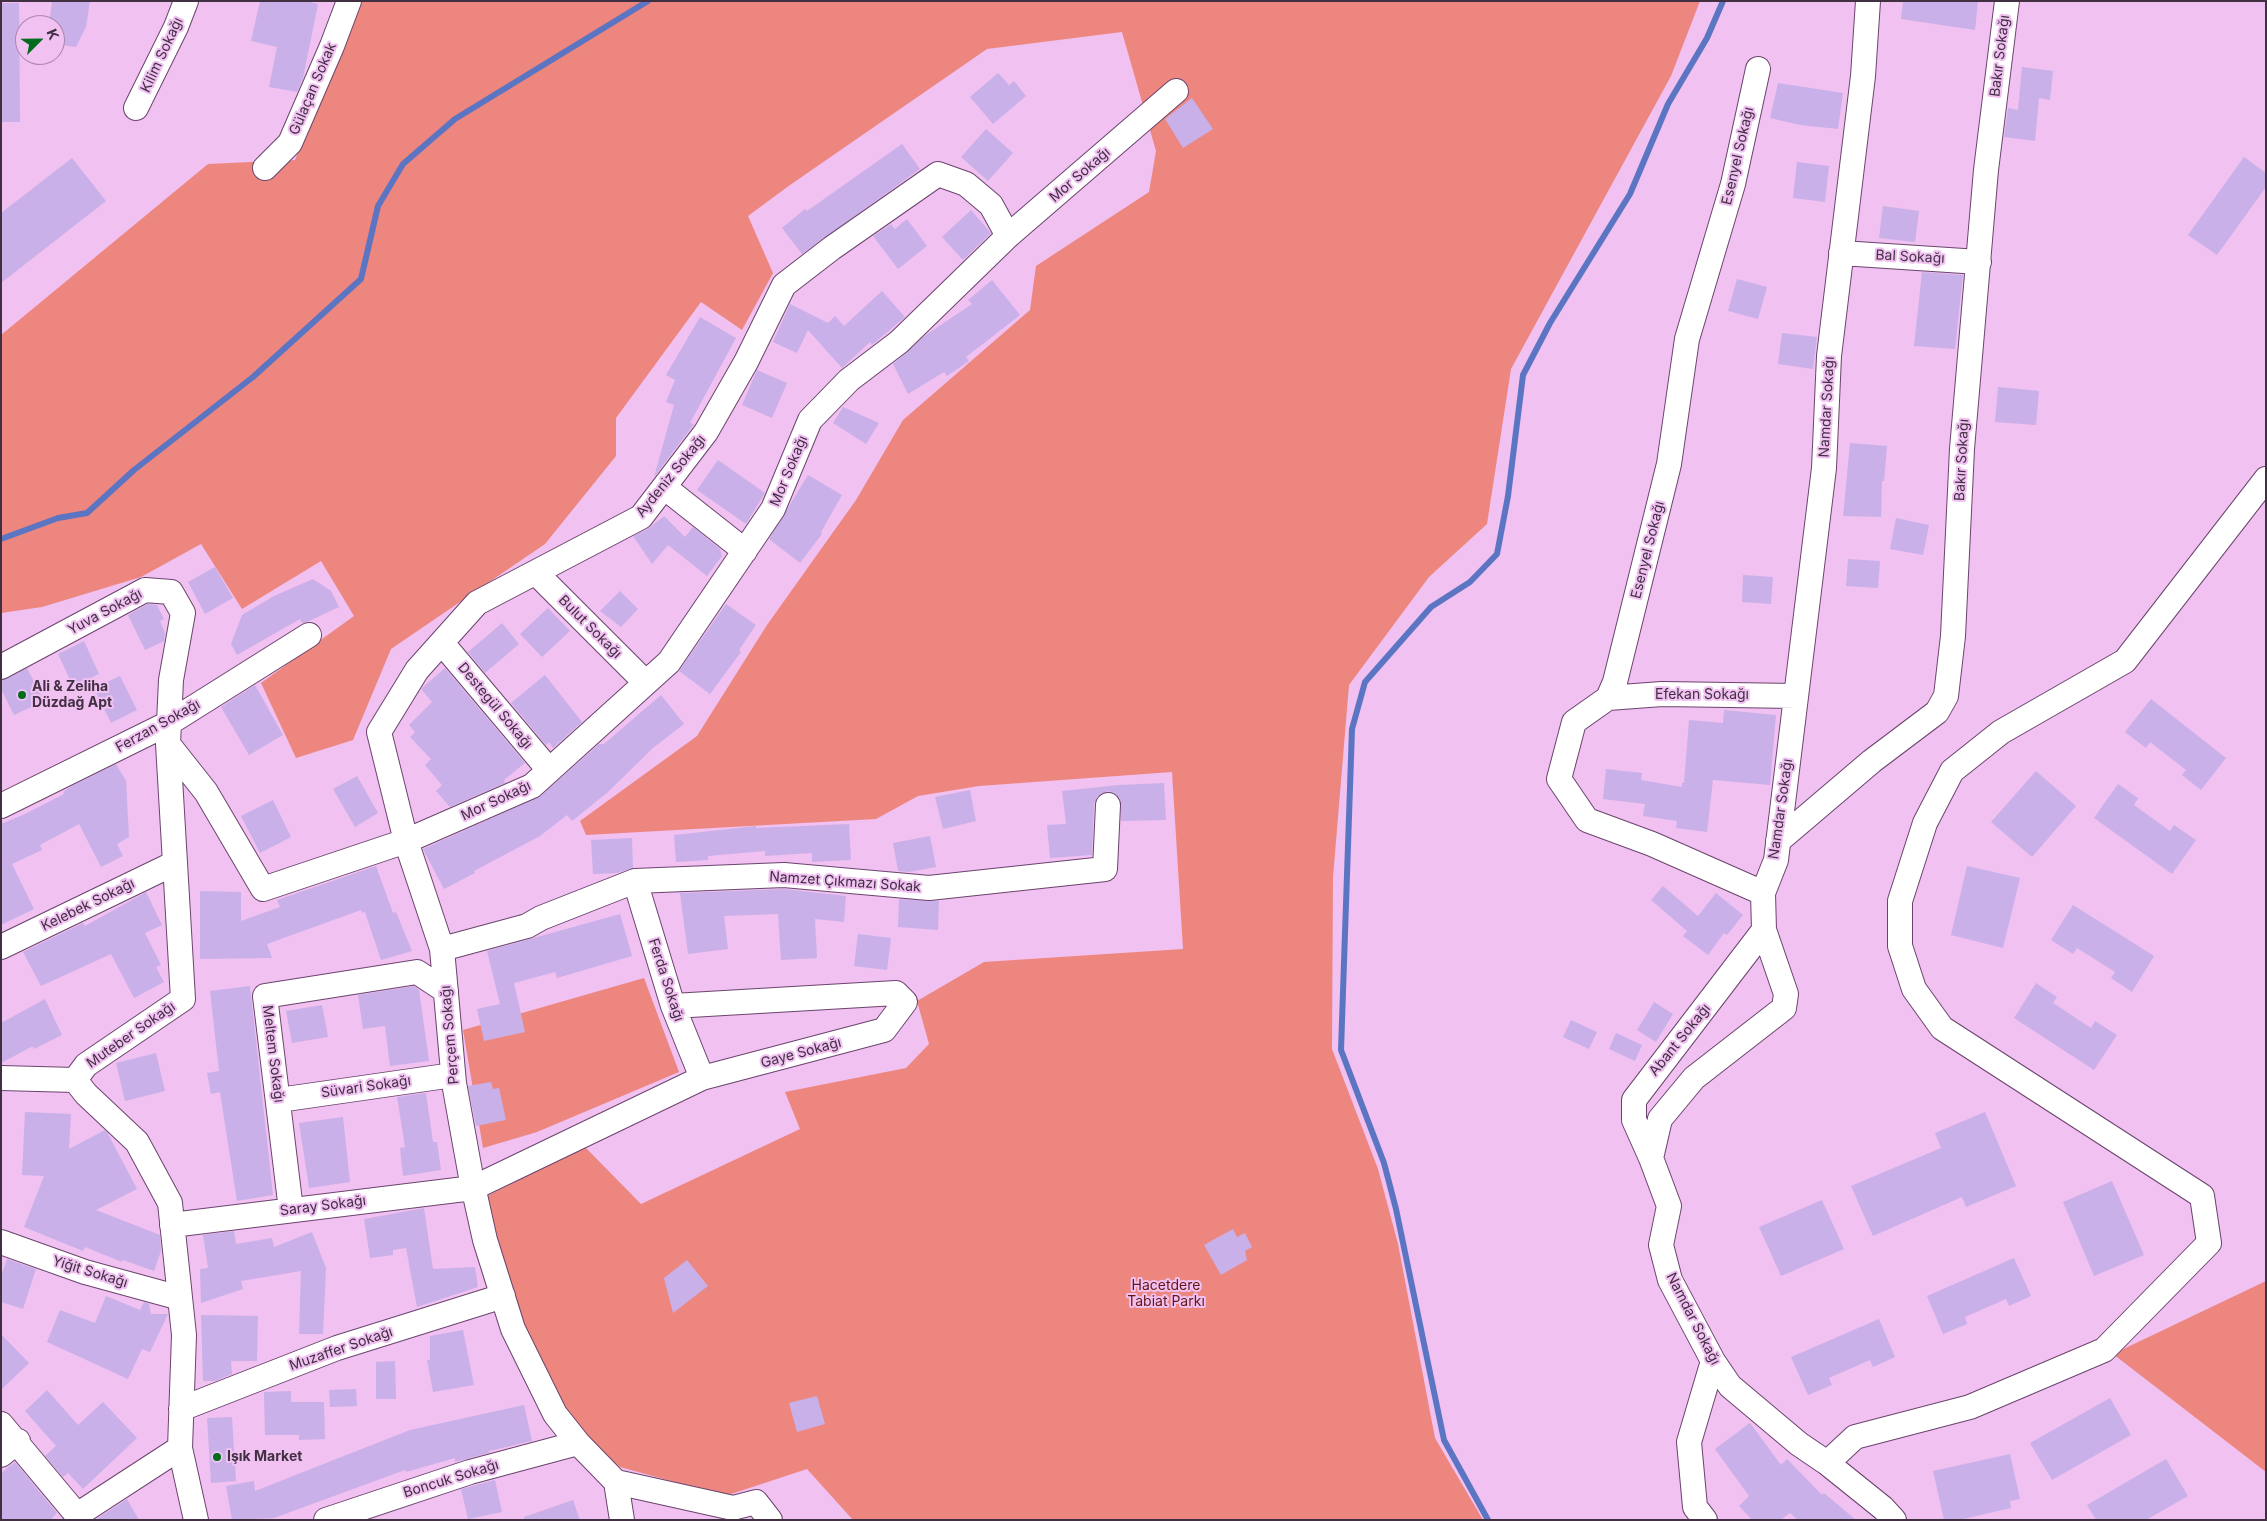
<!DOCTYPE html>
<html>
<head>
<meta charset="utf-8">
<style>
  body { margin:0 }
  #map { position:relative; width:2267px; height:1521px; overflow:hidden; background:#f0c1f1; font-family:Inter,sans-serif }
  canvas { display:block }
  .frame { position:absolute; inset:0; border:2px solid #412f42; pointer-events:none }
  .north { position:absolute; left:15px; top:15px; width:50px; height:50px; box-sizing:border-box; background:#f0c1f1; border:1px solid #aa87ab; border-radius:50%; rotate:67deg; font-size:14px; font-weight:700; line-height:20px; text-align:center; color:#412f42 }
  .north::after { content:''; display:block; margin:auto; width:18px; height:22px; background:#016c1b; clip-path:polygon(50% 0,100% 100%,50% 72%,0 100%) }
</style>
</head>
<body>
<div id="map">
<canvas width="2267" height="1521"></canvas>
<div class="frame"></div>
<div class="north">K</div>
</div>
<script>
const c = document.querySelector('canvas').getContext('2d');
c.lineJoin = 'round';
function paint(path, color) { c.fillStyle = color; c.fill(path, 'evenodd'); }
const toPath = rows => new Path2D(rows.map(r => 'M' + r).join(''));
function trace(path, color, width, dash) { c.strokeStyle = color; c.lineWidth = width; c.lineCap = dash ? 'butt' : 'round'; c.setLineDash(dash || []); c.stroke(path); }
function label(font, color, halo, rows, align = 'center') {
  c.font = font + ' Inter,sans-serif'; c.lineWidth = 4; c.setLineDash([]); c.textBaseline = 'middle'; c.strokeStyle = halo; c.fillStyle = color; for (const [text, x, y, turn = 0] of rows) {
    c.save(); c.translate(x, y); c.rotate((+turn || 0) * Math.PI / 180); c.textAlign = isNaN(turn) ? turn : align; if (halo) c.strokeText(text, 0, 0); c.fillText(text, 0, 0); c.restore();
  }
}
paint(toPath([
  [356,1,1700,1,1671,76,1511,369,1487,524,1429,577,1349,685,1333,877,1332,1049,1378,1169,1398,1244,1435,1438,1483,1520,853,1520,807,1469,725,1496,620,1467,583,1437,517,1323,483,1198,585,1147,641,1204,800,1129,785,1092,906,1068,929,1044,917,1001,984,962,1183,949,1172,772,979,786,918,796,876,819,586,835,580,821,697,736,767,625,856,500,903,420,1030,310,1036,266,1149,192,1156,151,1122,32,987,49,790,185,748,216,773,273,742,330,701,302,616,418,616,456,545,544,391,649,353,740,296,758,261,683,354,616,321,561,242,609,201,544,141,577,42,607,1,613,1,335,208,164,295,160],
  [644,978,679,1072,537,1132,483,1148,463,1030],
  [2266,1281,2266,1472,2113,1354]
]), '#ed867f');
trace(toPath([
  [1,539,58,518,87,513,134,470,253,377,361,279,378,206,403,164,455,119,648,1],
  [1488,1520,1444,1440,1396,1209,1384,1163,1341,1050,1352,729,1365,682,1431,607,1470,582,1497,554,1508,496,1523,375,1550,323,1630,194,1668,104,1707,38,1723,1]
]), '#5c75c3', 6);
paint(toPath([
  [52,1,90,1,86,27,76,47,55,44,55,25,49,25],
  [260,1,306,1,318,4,303,78,297,92,269,87,277,47,251,41],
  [1903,1,1978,1,1975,30,1901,19],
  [1,3,19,3,20,122,1,122],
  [2022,67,2053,71,2050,100,2039,98,2035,141,2004,137,2008,108,2018,110],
  [998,73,1009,85,1014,81,1026,96,993,124,970,97],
  [1778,83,1843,93,1838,129,1800,125,1770,118],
  [1192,98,1213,129,1183,148,1165,119],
  [986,129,1013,153,988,181,961,157],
  [902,144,920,169,802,254,782,228,805,209,807,211],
  [2244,157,2266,173,2266,187,2217,255,2188,235],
  [72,158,106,201,1,283,1,213],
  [1797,162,1829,166,1825,202,1793,198],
  [1883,206,1919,211,1915,242,1879,238],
  [971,210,991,233,963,260,942,237],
  [907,219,927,246,898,269,873,236,891,224,895,229],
  [1922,272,1963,275,1955,349,1914,346],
  [1737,279,1767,287,1758,319,1728,311],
  [992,280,1020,315,966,357,969,361,947,376,944,372,908,394,893,364,923,337,972,304,968,300],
  [882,291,905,317,872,345,870,342,842,368,808,330,797,353,773,342,790,304,828,323,835,316,844,326],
  [700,317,736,338,690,423,694,424,654,477,674,405,666,402,675,380,666,375],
  [1782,333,1817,337,1813,369,1778,364],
  [757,370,787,383,772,418,742,405],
  [1998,387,2039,391,2036,425,1995,422],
  [843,407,879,423,866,444,833,423],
  [1850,443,1887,446,1884,481,1882,481,1881,517,1843,516],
  [718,460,765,493,746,524,697,490],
  [808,475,842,495,821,532,822,534,800,563,769,539],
  [664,516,685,537,693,527,720,549,722,556,707,576,668,545,652,564,633,536,648,529],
  [1896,518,1929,525,1923,555,1890,549],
  [1848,559,1880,561,1878,588,1846,586],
  [215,567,233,598,205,614,188,582],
  [1743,575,1773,577,1771,604,1742,602],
  [313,579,331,591,339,607,309,621,302,623,300,619,237,655,231,644,242,615,274,596],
  [620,591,638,609,621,627,600,611],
  [148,604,157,605,164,619,160,621,165,633,164,641,145,650,128,615],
  [726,604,756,625,739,650,741,652,710,694,679,671],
  [548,608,570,631,542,657,520,634],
  [502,623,519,644,485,673,468,652],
  [84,641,99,674,73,686,58,654],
  [27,668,44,701,14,715,1,689,1,681],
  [445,668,525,763,504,780,505,783,450,807,436,791,442,785,425,765,431,759,410,737,415,732,409,725,432,702,421,689],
  [545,675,582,722,553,748,549,742,546,745,511,703],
  [120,676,137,710,111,723,94,688],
  [255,685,283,735,249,755,221,707],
  [661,695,684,724,653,748,608,792,572,821,567,815,540,836,474,871,475,873,444,889,423,849,541,796,599,744,604,744],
  [2151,699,2226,758,2201,790,2182,775,2186,770,2150,742,2146,748,2125,732],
  [1724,710,1776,715,1770,785,1713,780,1707,832,1676,828,1677,821,1643,816,1645,804,1603,799,1606,769,1642,773,1641,780,1682,787,1682,783,1684,783,1689,720,1723,723],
  [116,764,126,781,129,837,117,844,123,856,101,867,79,824,40,845,42,850,12,864,34,909,1,925,1,824,25,814,64,794,63,792,72,786],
  [2036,771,2076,806,2032,857,1991,822],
  [357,776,378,813,355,827,333,789],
  [1164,783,1166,820,1121,821,1120,798,1109,791,1102,793,1097,797,1094,804,1092,855,1050,858,1047,825,1066,824,1062,791,1119,785],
  [2118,784,2138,798,2134,805,2170,831,2174,825,2196,840,2172,874,2094,818],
  [970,790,976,821,943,829,935,797],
  [273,800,291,837,260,853,241,816],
  [849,824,851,860,812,862,812,853,765,856,765,851,708,856,708,860,676,862,674,835,756,826,756,828],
  [930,836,936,867,909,872,898,871,893,843],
  [632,838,633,868,617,873,593,874,591,840],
  [376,866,393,913,396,912,412,951,381,960,365,912,362,913,361,910,267,944,272,958,200,959,200,891,241,892,241,921,280,907,277,900],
  [1967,866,2020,878,2003,948,1951,935],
  [1663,886,1698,916,1716,893,1743,915,1727,935,1724,933,1708,955,1683,936,1687,931,1651,900],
  [784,889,846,896,844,922,815,919,817,958,781,960,778,914,724,916,728,949,688,954,680,893],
  [146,892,162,925,145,933,161,965,156,967,164,982,134,998,111,954,41,986,23,952,83,923,85,926],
  [899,899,939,901,938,930,898,927],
  [2073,905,2154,956,2132,992,2111,978,2115,972,2077,948,2073,954,2051,940],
  [620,914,632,956,557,978,555,972,514,983,525,1032,484,1041,477,1009,500,1004,487,951],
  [858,934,891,938,887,970,854,966],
  [2036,983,2057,997,2053,1003,2091,1028,2095,1021,2117,1035,2094,1070,2014,1018],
  [250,986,273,1195,237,1201,220,1092,211,1094,207,1073,219,1071,210,991],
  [414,986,419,990,429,1061,390,1066,385,1026,363,1029,358,995],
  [45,999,62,1035,34,1049,33,1046,1,1063,1,1023],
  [1654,1002,1673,1014,1656,1042,1637,1030],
  [322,1005,328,1037,292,1043,286,1011],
  [1571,1020,1597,1032,1589,1049,1563,1037],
  [1616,1033,1642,1045,1635,1061,1609,1049],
  [156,1053,165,1091,125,1101,116,1063],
  [491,1082,493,1089,499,1088,506,1120,476,1126,468,1086],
  [426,1093,433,1142,437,1142,441,1170,403,1176,400,1148,405,1147,397,1097],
  [25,1112,71,1114,69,1149,105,1130,107,1132,137,1189,96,1210,160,1235,161,1251,154,1271,123,1260,122,1262,85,1247,83,1251,24,1227,44,1176,22,1175],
  [1985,1112,2016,1186,1966,1207,1962,1197,1873,1236,1851,1186,1941,1148,1935,1133],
  [343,1117,350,1182,309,1188,299,1123],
  [2112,1181,2144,1255,2094,1276,2063,1202],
  [1822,1200,1844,1249,1781,1276,1759,1227],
  [424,1208,433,1269,475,1267,478,1287,417,1307,406,1248,393,1250,393,1255,370,1258,364,1219],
  [1233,1229,1237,1237,1245,1233,1252,1247,1245,1251,1247,1260,1221,1275,1204,1245],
  [234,1231,236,1244,272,1238,274,1247,312,1232,326,1268,323,1334,299,1334,301,1271,241,1281,243,1289,201,1303,200,1269,208,1268,203,1235],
  [2014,1258,2031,1296,2009,1306,2006,1299,1965,1317,1967,1324,1943,1334,1927,1296],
  [7,1259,36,1269,23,1309,1,1302,1,1276],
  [687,1260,708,1286,673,1313,664,1278],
  [106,1296,140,1310,144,1302,149,1304,151,1314,168,1314,150,1352,142,1349,128,1379,47,1342,60,1310,95,1323],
  [201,1315,258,1316,257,1361,231,1361,232,1374,215,1381,203,1381],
  [1879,1319,1895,1357,1873,1367,1870,1360,1829,1378,1832,1385,1808,1395,1791,1357],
  [463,1330,474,1385,433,1392,427,1360,430,1360,430,1336],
  [1,1334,29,1363,1,1390],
  [395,1361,396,1399,376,1399,376,1362],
  [356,1389,357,1406,330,1407,329,1390],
  [47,1390,78,1425,103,1402,137,1438,83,1489,68,1473,63,1477,45,1456,56,1446,25,1411],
  [291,1391,291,1402,324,1402,325,1439,299,1440,299,1435,265,1435,264,1392],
  [817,1396,825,1424,797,1432,789,1403],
  [2110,1398,2131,1435,2052,1480,2030,1443],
  [524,1405,532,1441,489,1451,489,1453,455,1462,455,1458,406,1472,405,1470,274,1518,232,1520,226,1486,254,1481,255,1491,410,1430],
  [232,1417,236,1481,211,1483,207,1418],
  [1750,1423,1781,1465,1787,1459,1822,1495,1824,1493,1856,1520,1798,1520,1790,1513,1780,1520,1752,1520,1739,1506,1749,1496,1715,1449],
  [2010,1454,2020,1499,2010,1501,2011,1508,1959,1520,1944,1520,1933,1471],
  [2166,1459,2188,1496,2146,1520,2096,1520,2087,1505],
  [15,1462,57,1513,50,1520,1,1520,1,1473],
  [495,1480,502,1512,468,1519,461,1489],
  [127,1499,139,1520,95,1520],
  [573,1500,580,1520,525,1520,524,1517]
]), '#cab0e8');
const minor = toPath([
  [1758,69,1733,184,1687,339,1669,464,1615,682,1608,698,1574,722,1559,779,1587,820,1652,844,1763,893],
  [136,108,176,27,186,1],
  [265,168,290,143,332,46,349,1],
  [1008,236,991,205,966,184,938,174,832,248,784,285,746,362,706,432,641,517,477,603,417,670,379,732,406,841,532,786,669,662,773,509,810,420,849,380,899,342,1008,236,1176,91],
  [1841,253,1979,262],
  [664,487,745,551],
  [536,573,645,682],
  [442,643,549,770],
  [1,667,145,590,171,592,183,613,171,680,168,744,183,999,86,1065,75,1080,86,1094,137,1142,170,1203,184,1335,180,1448,196,1520],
  [1608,698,1662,694,1796,696],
  [168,744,206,792,263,889,406,841,442,949,454,1083,471,1177,485,1240,513,1329,555,1414,578,1443,616,1482,622,1520],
  [1,806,169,723,309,635],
  [1778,841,1872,761,1937,712,1946,696,1953,636,1962,449,1986,170,2007,1],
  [635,881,673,1006,702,1078],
  [1764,930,1634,1100,1634,1120,1651,1158,1669,1206,1661,1245,1670,1280,1713,1361,1730,1386,1799,1444,1827,1463,1883,1508,1894,1520],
  [1,947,175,863],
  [442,949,527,926,541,918,635,881,784,875,929,888,1105,869,1108,805],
  [1,1078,75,1080],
  [279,1100,453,1075],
  [1651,1158,1660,1119,1694,1078,1784,1008,1786,994,1764,930,1763,893,1776,860,1824,468,1829,356,1863,76,1868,1],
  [291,1210,265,996,417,972,446,991],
  [172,1225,473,1188,702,1078,884,1030,905,1002,896,993,673,1006],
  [1,1242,85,1272,180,1298],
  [181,1409,337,1348,503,1296],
  [1,1424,77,1515,180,1448],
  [1,1455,18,1441],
  [1827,1463,1855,1437,1970,1407,2104,1350,2209,1243,2202,1196,1942,1028,1914,989,1900,946,1900,901,1925,823,1952,771,2001,732,2125,661,2266,479],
  [616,1482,733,1508,756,1502,770,1520],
  [326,1520,470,1472,578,1443],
  [1705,1520,1695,1507,1689,1442,1713,1361]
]);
trace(minor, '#6b446d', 26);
trace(minor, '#fff', 24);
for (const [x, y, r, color] of [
  [22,695,5,"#016c1b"],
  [217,1457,5,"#016c1b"]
]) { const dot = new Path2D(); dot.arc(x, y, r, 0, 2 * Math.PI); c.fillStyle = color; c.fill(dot); trace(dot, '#f0c1f1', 2); }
label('14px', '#412f42', '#f0c1f1', [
  ["Kilim Sokağı",162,55,-65],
  ["Bakır Sokağı",2000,56,-83],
  ["Gülaçan Sokak",313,89,-67],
  ["Esenyel Sokağı",1738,156,-77],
  ["Mor Sokağı",1080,175,-41],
  ["Bal Sokağı",1910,257,3],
  ["Namdar Sokağı",1827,407,-87],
  ["Bakır Sokağı",1962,460,-87],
  ["Mor Sokağı",789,471,-67],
  ["Aydeniz Sokağı",671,476,-51],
  ["Esenyel Sokağı",1648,550,-76],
  ["Yuva Sokağı",105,612,-28],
  ["Bulut Sokağı",590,627,45],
  ["Efekan Sokağı",1702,695],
  ["Destegül Sokağı",495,706,50],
  ["Ferzan Sokağı",158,726,-29],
  ["Mor Sokağı",496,801,-25],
  ["Namdar Sokağı",1781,809,-82],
  ["Namzet Çıkmazı Sokak",845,882,4],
  ["Kelebek Sokağı",88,905,-26],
  ["Ferda Sokağı",666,980,72],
  ["Muteber Sokağı",131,1035,-35],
  ["Perçem Sokağı",450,1035,-95],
  ["Abant Sokağı",1680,1040,-51],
  ["Gaye Sokağı",801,1053,-15],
  ["Meltem Sokağı",273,1054,83],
  ["Süvari Sokağı",366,1087,-8],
  ["Saray Sokağı",323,1206,-7],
  ["Yiğit Sokağı",90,1272,17],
  ["Namdar Sokağı",1693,1319,63],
  ["Muzaffer Sokağı",341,1349,-19],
  ["Boncuk Sokağı",451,1479,-17]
]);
label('bold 14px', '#412f42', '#f0c1f1', [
  ["Ali & Zeliha",32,687],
  ["Düzdağ Apt",32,703],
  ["Işık Market",227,1457]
], 'left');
label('14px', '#661516', '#f0c1f1', [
  ["Hacetdere",1166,1286],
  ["Tabiat Parkı",1166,1302]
]);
</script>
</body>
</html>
